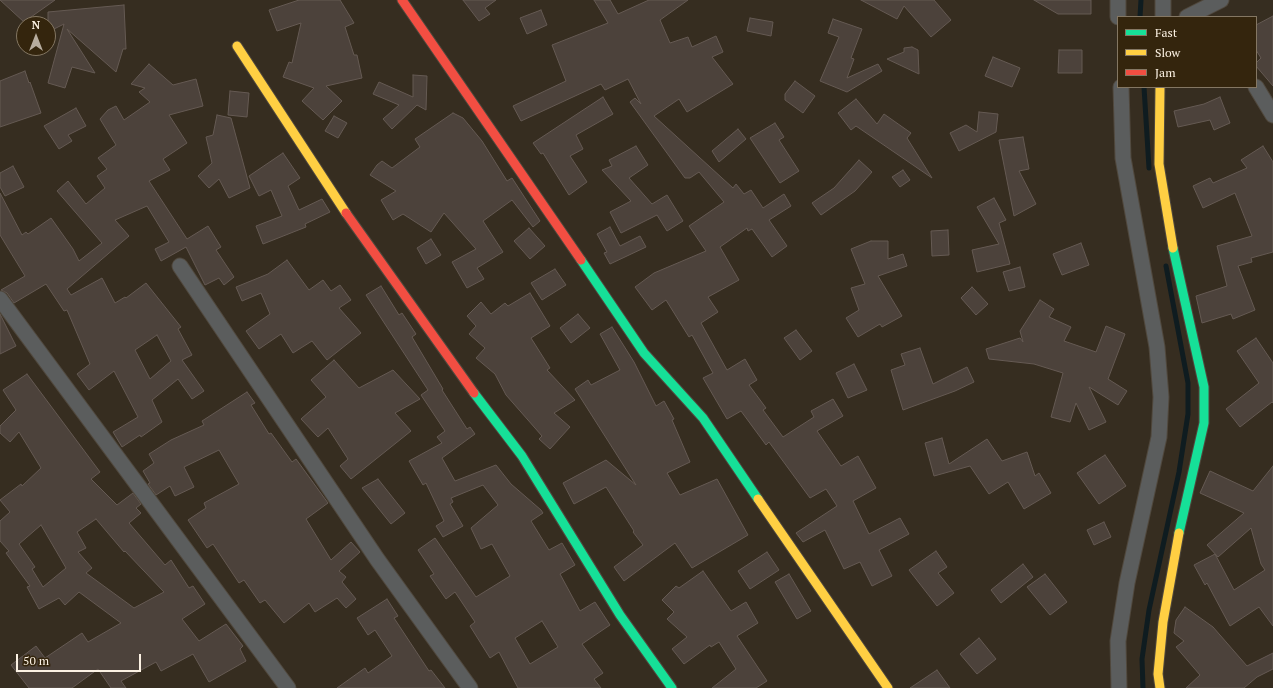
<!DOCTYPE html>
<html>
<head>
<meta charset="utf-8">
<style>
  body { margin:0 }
  #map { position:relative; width:1273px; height:688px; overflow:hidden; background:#362d20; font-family:"PT Serif",serif }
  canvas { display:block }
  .legend { position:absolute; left:1117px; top:16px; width:140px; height:72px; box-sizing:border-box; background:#34250d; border:1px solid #847763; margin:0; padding:5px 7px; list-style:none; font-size:12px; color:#fcf2e4 }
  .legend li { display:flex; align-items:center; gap:8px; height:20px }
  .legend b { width:20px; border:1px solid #847763 }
  .north { position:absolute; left:16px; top:16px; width:40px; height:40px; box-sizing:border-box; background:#34250d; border:1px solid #847763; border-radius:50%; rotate:0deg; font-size:11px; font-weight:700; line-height:16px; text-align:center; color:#fcf2e4 }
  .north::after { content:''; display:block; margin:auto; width:14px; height:18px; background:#b7ad9f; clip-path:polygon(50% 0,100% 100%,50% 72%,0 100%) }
  .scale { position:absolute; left:16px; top:654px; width:125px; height:18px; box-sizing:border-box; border:2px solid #fcf2e4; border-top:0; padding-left:5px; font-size:12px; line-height:14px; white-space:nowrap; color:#fcf2e4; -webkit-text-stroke:3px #34250d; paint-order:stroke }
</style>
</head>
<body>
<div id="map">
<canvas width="1273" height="688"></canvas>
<ul class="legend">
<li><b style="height:5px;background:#16e098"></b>Fast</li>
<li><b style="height:5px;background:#ffcf43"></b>Slow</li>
<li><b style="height:5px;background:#f24e42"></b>Jam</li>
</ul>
<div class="north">N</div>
<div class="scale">50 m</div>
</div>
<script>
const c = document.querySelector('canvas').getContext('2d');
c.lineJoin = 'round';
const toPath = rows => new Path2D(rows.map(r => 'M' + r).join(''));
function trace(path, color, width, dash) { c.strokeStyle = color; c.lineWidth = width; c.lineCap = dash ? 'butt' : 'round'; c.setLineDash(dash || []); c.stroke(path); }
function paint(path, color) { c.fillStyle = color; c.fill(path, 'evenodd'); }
trace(toPath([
  [1140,17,1141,0],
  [1144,87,1149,168],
  [1143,688,1142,659,1149,610,1179,472,1188,414,1188,383,1166,266]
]), '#0f1c20', 5);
const building = toPath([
  [0,0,55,0,24,22,0,0],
  [299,0,340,0,354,23,345,27,354,55,357,55,362,78,326,86,342,101,323,120,302,101,314,88,283,77,289,62,292,63,301,23,277,31,269,10,299,0],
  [463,0,496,0,485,8,490,14,479,21,463,0],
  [594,0,610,0,618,14,649,0,688,0,660,20,670,43,688,37,692,47,716,36,723,52,712,57,733,84,687,112,679,99,654,116,733,188,736,184,744,194,751,190,763,208,784,194,791,206,769,220,787,246,772,257,752,229,748,231,747,228,720,247,739,280,708,297,718,312,701,323,727,370,745,359,757,380,749,385,766,408,763,410,783,437,814,417,811,411,833,399,843,416,817,431,841,466,858,456,876,488,853,501,869,534,900,518,909,534,879,550,892,576,872,586,860,562,844,569,825,530,803,542,796,533,837,506,826,489,810,498,769,442,766,445,741,411,727,419,703,378,713,373,692,335,689,337,666,300,652,310,635,287,654,273,706,251,689,226,724,202,699,172,690,178,685,178,630,102,635,98,641,104,628,79,605,90,601,84,521,121,513,106,566,81,552,45,608,23,594,0],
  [861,0,934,0,951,20,931,37,904,6,897,19,861,0],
  [1034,0,1091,0,1091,14,1058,14,1034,0],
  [124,5,126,49,123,49,116,72,67,29,95,73,72,67,65,88,48,83,64,24,48,32,48,12,124,5],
  [541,10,547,25,527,34,520,18,541,10],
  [1273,16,1273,86,1256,66,1256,63,1261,58,1256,50,1256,25,1273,16],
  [750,18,773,22,771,36,747,31,750,18],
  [833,19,862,29,851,58,854,59,847,78,878,64,882,71,847,92,820,81,839,37,828,33,833,19],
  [912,47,918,50,919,74,887,59,904,52,904,48,912,47],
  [1059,50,1082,50,1082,73,1058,73,1059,50],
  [993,57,1020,68,1012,87,985,76,993,57],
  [149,64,173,85,196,79,203,106,169,115,187,143,163,159,170,170,149,181,187,239,208,226,221,247,216,250,234,277,224,285,219,278,205,285,186,247,161,261,155,249,169,242,147,206,115,220,129,236,67,289,71,295,102,278,115,303,125,297,126,298,146,283,181,327,178,329,192,355,182,360,204,391,192,399,178,379,152,400,162,422,141,437,140,435,122,447,113,432,138,417,114,371,89,390,77,374,90,364,67,310,64,311,46,284,14,303,7,293,1,290,25,276,0,235,0,193,22,235,26,232,28,234,51,218,73,249,79,261,102,243,57,191,68,181,86,204,105,188,97,176,107,169,98,158,116,145,100,119,108,110,116,106,124,120,150,102,139,92,145,88,131,84,149,64],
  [157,335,171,361,150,379,135,350,157,335],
  [25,71,29,83,30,82,41,113,0,127,0,81,25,71],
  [413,75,427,76,426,110,417,105,392,129,383,119,399,105,373,94,379,82,413,97,413,75],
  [795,81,815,96,803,113,785,100,785,94,795,81],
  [230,91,249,93,247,117,228,115,230,91],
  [603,97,613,114,576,135,583,149,570,156,587,182,569,195,543,153,541,154,533,143,603,97],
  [1220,97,1230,123,1214,130,1210,120,1178,127,1174,111,1204,104,1220,97],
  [856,99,877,124,884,114,911,133,907,138,932,178,856,126,851,130,838,113,856,99],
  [76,108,86,126,68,135,72,141,59,149,44,126,76,108],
  [979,112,998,114,996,132,959,151,950,133,966,125,977,132,979,112],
  [453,113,463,118,482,141,507,181,512,178,540,221,533,227,512,200,483,221,503,252,477,268,484,279,467,288,452,262,476,249,444,213,431,232,403,214,393,220,381,200,396,191,370,175,377,165,382,161,392,168,420,147,415,139,453,113],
  [217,115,231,118,250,188,229,198,219,179,209,188,198,176,212,163,206,137,213,135,217,115],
  [334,116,347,123,338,138,325,131,334,116],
  [775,123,784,137,779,140,799,171,780,183,750,138,775,123],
  [738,129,746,139,719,162,712,151,738,129],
  [1023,137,1029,169,1019,171,1036,204,1014,216,999,140,1023,137],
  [636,146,648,165,629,178,652,204,667,195,683,221,667,231,657,215,621,233,610,212,631,201,602,170,612,166,609,160,636,146],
  [1263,146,1273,162,1273,252,1251,258,1252,262,1238,266,1255,310,1233,319,1231,314,1202,323,1196,296,1227,286,1217,246,1252,236,1235,193,1203,208,1193,186,1210,178,1213,183,1247,168,1241,160,1263,146],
  [283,153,300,178,288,186,299,210,322,199,330,212,305,224,306,227,263,244,256,226,282,216,271,190,259,196,249,176,283,153],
  [859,160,872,172,855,191,821,215,812,203,834,188,859,160],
  [13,166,24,187,5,196,0,187,0,173,13,166],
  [903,170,910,180,900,187,892,177,903,170],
  [994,198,1006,220,999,223,1010,264,977,272,972,250,999,244,977,207,994,198],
  [610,227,620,246,640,236,646,247,610,264,604,253,607,252,597,234,610,227],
  [529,228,545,246,530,259,514,241,529,228],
  [948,230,949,255,932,256,931,231,948,230],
  [431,239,441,255,426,264,417,248,431,239],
  [871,241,888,241,888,259,903,254,907,266,878,276,902,316,882,327,880,324,858,337,846,318,859,310,851,288,865,284,851,249,871,241],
  [1081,243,1089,265,1062,275,1053,254,1081,243],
  [287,260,309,290,323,280,331,291,340,285,351,300,339,308,361,333,327,360,312,341,293,353,281,334,259,349,246,331,270,314,261,293,242,301,236,287,268,274,287,260],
  [1020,267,1025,287,1009,291,1003,272,1020,267],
  [555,269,566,285,542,300,531,283,555,269],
  [381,286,399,315,402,313,416,334,412,337,443,389,442,390,467,429,470,427,475,434,442,458,455,481,496,465,511,484,541,510,543,513,531,521,549,550,562,543,575,565,560,574,580,611,595,602,610,625,582,644,603,673,594,679,601,688,518,688,499,652,490,658,470,626,475,622,455,592,446,599,430,576,434,574,418,550,435,538,476,597,510,576,492,544,481,549,471,528,498,505,483,485,451,498,453,502,450,504,463,526,443,537,436,526,444,521,426,483,423,485,409,461,442,443,437,437,445,431,421,395,428,390,366,295,381,286],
  [542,621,558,647,530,664,515,638,542,621],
  [972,287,988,304,976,315,961,298,972,287],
  [530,293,550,326,531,338,550,368,547,370,575,400,554,413,570,427,550,449,539,439,542,436,506,395,495,374,476,358,485,348,469,334,476,326,467,316,481,302,491,314,505,303,508,306,530,293],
  [1040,300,1054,309,1049,317,1071,327,1064,341,1096,352,1106,326,1125,334,1108,379,1127,391,1118,405,1089,387,1106,422,1089,430,1076,403,1070,422,1051,417,1063,373,1034,364,989,359,986,349,1020,338,1023,342,1020,331,1040,300],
  [0,314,16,346,0,354,0,314],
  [578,314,590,328,571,343,560,328,578,314],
  [612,327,634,362,656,406,664,401,674,419,672,420,690,462,667,473,680,495,717,479,748,535,692,568,675,543,624,581,614,567,643,545,633,532,634,531,606,487,574,504,563,483,606,460,636,485,575,389,588,380,591,385,620,370,600,334,612,327],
  [796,330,812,351,800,360,784,338,796,330],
  [1256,338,1273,363,1273,403,1272,402,1240,427,1226,409,1259,383,1237,351,1256,338],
  [920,348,933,384,967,367,974,382,955,391,903,410,891,370,905,365,901,354,920,348],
  [334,360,359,388,393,370,420,399,395,413,411,431,351,479,340,466,348,459,328,428,318,437,301,419,326,397,311,380,334,360],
  [854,364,867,390,848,398,836,373,854,364],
  [27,374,100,472,91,479,117,505,133,493,141,504,136,508,141,513,129,523,165,565,171,560,189,588,193,586,205,604,182,619,199,641,226,624,243,646,240,649,246,661,209,682,193,654,161,671,156,662,121,681,126,688,111,688,98,669,72,688,29,688,11,665,36,646,45,658,82,633,88,642,121,623,79,592,65,605,59,598,39,609,27,587,30,586,6,553,9,551,0,541,0,521,10,512,0,500,21,484,22,486,41,468,19,432,10,442,0,433,0,426,16,410,3,390,27,374],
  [96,519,124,552,125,551,164,592,134,608,86,573,92,568,78,552,86,548,77,532,96,519],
  [41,525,66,568,43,587,32,569,35,567,19,544,41,525],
  [247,392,255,403,251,405,269,434,271,433,292,462,296,459,328,503,306,519,331,560,351,542,360,552,339,571,346,577,342,582,356,599,346,608,337,598,315,612,309,603,284,623,265,600,260,603,244,580,239,583,213,544,207,548,188,520,206,508,204,503,239,484,219,450,184,467,194,487,175,496,170,486,156,495,148,484,150,483,143,471,154,463,149,454,171,440,204,425,202,421,247,392],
  [942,438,949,464,987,439,1002,461,1027,452,1035,476,1039,473,1051,493,1024,509,1008,482,989,494,970,466,934,476,925,443,942,438],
  [1105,455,1126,486,1099,504,1077,473,1105,455],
  [1273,466,1273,626,1259,607,1230,626,1207,583,1205,585,1194,565,1215,554,1234,590,1265,570,1261,564,1251,528,1218,557,1207,545,1244,513,1200,493,1210,471,1253,491,1273,466],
  [378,479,405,513,391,524,362,488,378,479],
  [1104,522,1111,537,1094,545,1087,530,1104,522],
  [936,551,947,567,938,573,954,593,937,606,909,570,936,551],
  [767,552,779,570,750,589,738,571,767,552],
  [1023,564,1033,577,1001,603,991,590,1023,564],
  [703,571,731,611,746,602,758,623,737,636,767,681,756,688,712,688,736,669,719,642,711,647,710,645,684,664,672,649,687,637,667,619,674,612,662,600,676,586,679,588,703,571],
  [789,574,811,611,797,619,775,582,789,574],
  [1045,574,1067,602,1050,615,1027,587,1045,574],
  [387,599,398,616,394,618,429,671,431,670,445,688,337,688,365,668,368,673,392,656,375,630,368,635,357,618,387,599],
  [1185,607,1213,627,1247,666,1273,653,1273,669,1257,677,1244,688,1186,688,1200,675,1176,647,1184,641,1174,633,1176,620,1185,607],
  [979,638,996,659,977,674,960,654,979,638],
  [937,670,950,688,910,688,937,670]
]);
paint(building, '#4c423b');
trace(building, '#655a53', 1);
const street = toPath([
  [1118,0,1118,17],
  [1163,17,1163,0],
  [1187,17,1221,0],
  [1256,87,1273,115],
  [180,266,377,559,470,688],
  [0,299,288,688],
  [1119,688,1118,641,1127,583,1159,437,1161,397,1157,347,1123,158,1121,87]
]);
const fast = toPath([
  [1173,248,1204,387,1204,423,1179,533],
  [581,260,644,353,703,418,758,499],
  [474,393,522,456,620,615,672,688]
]);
const slow = toPath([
  [237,46,346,213],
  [1160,87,1159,164,1173,248],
  [758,499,888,688],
  [1160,688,1158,674,1163,622,1179,533]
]);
const jam = toPath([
  [402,0,581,260],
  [346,213,474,393]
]);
trace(street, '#50483d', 17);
trace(fast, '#50483d', 11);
trace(slow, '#50483d', 11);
trace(jam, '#50483d', 11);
trace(street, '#5b5d5d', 15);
trace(fast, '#16e098', 9);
trace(slow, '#ffcf43', 9);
trace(jam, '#f24e42', 9);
</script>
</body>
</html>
